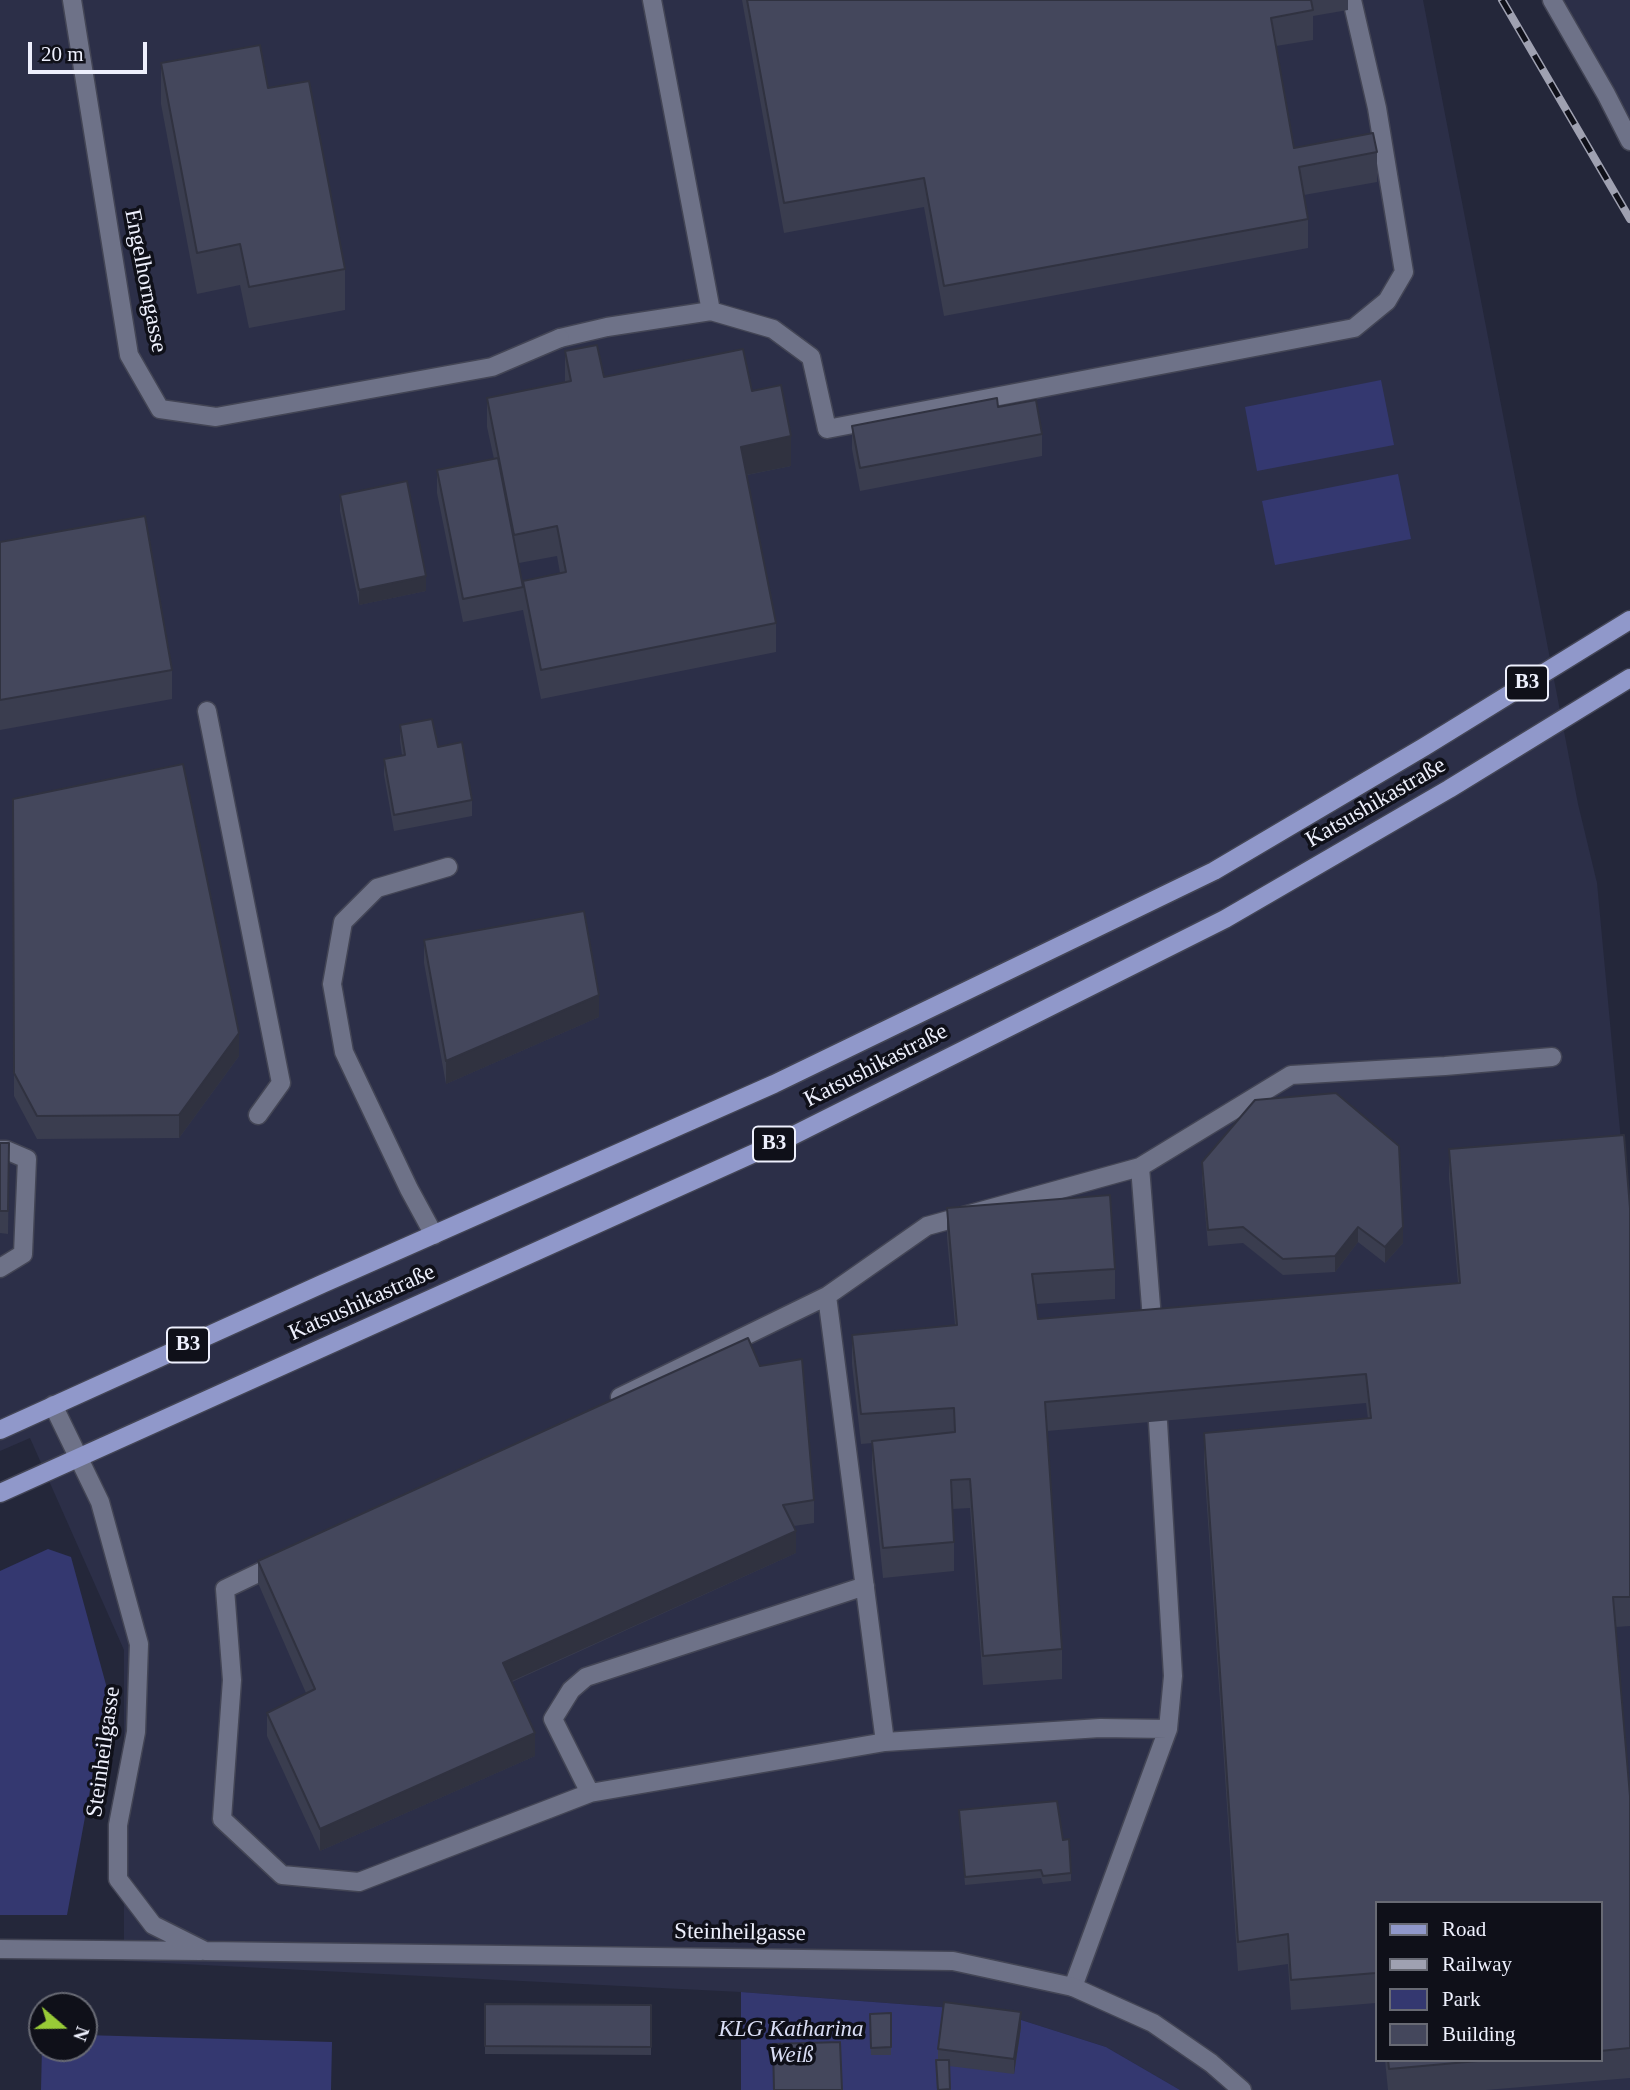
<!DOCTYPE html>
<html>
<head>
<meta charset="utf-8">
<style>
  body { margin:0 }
  #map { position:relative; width:1630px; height:2090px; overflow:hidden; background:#24273a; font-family:"Times New Roman",serif }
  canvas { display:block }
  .legend { position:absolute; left:1375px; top:1901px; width:228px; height:161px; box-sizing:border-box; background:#0f1019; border:2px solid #686a74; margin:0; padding:9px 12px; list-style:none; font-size:21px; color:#eef0fd }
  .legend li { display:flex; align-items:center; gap:14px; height:35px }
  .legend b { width:35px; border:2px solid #686a74 }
  .north { position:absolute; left:28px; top:1992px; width:70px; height:70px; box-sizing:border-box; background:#0f1019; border:2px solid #686a74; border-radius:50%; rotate:110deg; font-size:19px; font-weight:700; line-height:28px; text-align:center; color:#eef0fd }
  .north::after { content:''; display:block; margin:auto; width:24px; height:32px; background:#98cb37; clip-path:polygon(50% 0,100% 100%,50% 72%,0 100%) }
  .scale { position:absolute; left:28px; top:42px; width:119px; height:32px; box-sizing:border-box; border:4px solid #eef0fd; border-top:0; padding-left:9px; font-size:21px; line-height:24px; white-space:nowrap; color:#eef0fd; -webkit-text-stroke:5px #0f1019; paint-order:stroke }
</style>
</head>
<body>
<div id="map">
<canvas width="1630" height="2090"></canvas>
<ul class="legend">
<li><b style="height:9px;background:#9098ca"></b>Road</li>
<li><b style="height:9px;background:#9fa1b1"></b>Railway</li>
<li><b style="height:19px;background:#343870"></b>Park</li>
<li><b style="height:19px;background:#44475c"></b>Building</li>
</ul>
<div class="north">N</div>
<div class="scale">20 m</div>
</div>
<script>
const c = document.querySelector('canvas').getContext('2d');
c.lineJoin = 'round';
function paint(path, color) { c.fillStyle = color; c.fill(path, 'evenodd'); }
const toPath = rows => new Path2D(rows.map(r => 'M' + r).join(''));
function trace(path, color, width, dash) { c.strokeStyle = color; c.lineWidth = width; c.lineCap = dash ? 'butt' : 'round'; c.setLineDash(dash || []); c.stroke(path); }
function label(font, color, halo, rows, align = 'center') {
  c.font = font + ' "Times New Roman",serif'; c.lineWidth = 7; c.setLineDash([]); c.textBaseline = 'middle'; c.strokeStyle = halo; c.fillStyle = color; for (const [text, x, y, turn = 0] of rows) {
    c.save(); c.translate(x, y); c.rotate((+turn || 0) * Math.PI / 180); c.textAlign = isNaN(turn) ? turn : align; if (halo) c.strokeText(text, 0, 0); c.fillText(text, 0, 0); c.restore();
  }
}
paint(toPath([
  [0,0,1423,0,1578,804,1597,883,1630,1238,1630,2090,1180,2090,1106,2047,993,2011,741,1992,124,1961,124,1650,30,1438,0,1451],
  [1376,1903,1600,1903,1600,2060,1376,2060],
  [1560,0,1630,0,1630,124]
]), '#2c2f48');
paint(toPath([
  [1381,380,1394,445,1257,471,1245,407],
  [1398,474,1411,539,1275,565,1262,501],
  [48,1549,71,1557,108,1692,67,1915,0,1915,0,1571],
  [741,1992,993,2011,1106,2047,1180,2090,741,2090],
  [84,2035,332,2042,331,2090,41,2090,42,2047,84,2048]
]), '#343870');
const lane = toPath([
  [652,0,711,311],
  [1552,0,1606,94,1630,141],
  [560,338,607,327,711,311,773,329,811,357,827,429,1354,328,1387,301,1404,272,1377,108,1352,0],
  [207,711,281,1083,258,1115],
  [0,1150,6,1150,27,1159,23,1254,0,1268],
  [1140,1167,1153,1332],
  [434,1235,409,1189,344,1052,332,984,343,922,377,888,448,867],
  [620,1397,827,1296],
  [277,1564,225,1589,232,1680,222,1819,282,1875,359,1882,590,1793,885,1742],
  [1168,1729,1100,1728,885,1742,827,1296,927,1226,1140,1167,1291,1075,1445,1066,1552,1057],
  [590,1793,553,1719,571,1690,586,1677,865,1586],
  [1073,1987,1168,1729,1173,1676,1158,1422]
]);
const street = toPath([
  [72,0,129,355,160,409,216,417,492,367,560,338],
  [53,1405,100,1502,139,1644,136,1732,118,1825,118,1879,153,1925,205,1951,953,1961,1073,1987,1153,2023,1211,2063,1242,2090],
  [0,1949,201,1951]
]);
const primary = toPath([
  [0,1430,322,1284,774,1084,1214,871,1424,747,1630,620],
  [0,1493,790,1137,1225,919,1449,789,1630,678]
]);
trace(lane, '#434555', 21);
trace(street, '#434555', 21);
trace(primary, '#434555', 21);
trace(lane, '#6e7288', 18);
trace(street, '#6e7288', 18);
trace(primary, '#9098ca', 18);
const rail = toPath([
  [1502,0,1630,219]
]);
trace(rail, '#9fa1b1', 8);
trace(rail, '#0f1019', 5, [16]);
paint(toPath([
  [742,0,1348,0,1348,10,1313,16,1313,40,1276,46,1294,148,1377,152,1377,182,1304,195,1308,219,1308,248,944,316,924,207,784,233],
  [161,63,268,88,345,269,345,310,249,328,240,285,197,294,161,104],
  [565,351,604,377,752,391,791,466,747,475,776,623,776,652,541,699,523,610,463,622,437,493,437,470,494,459,487,427,487,398,565,382],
  [557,556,560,573,523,581,523,587,519,563],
  [998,407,1042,434,1042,456,860,491,852,449,852,426],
  [340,495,426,591,359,605,340,511],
  [0,542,172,670,172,699,0,730],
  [400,725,438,747,472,800,472,816,394,831,384,775,384,759,402,755,400,741],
  [13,799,239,1056,179,1138,37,1139,14,1096],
  [424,940,599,1017,446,1084,424,963],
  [0,1143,9,1166,8,1234,0,1233],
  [1449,1149,1630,1208,1630,1626,1616,1627,1630,1796,1630,2078,1486,2090,1388,2090,1385,2060,1600,2060,1600,1903,1376,1903,1376,2003,1291,2010,1288,1964,1238,1971,1204,1462,1204,1433,1368,1419,1366,1403,1047,1431,1062,1649,1062,1679,983,1685,970,1508,952,1509,954,1542,954,1571,883,1578,872,1470,872,1443,861,1444,852,1364,852,1335,955,1325,947,1238,947,1208,1115,1269,1115,1299,1036,1304,1038,1319,1458,1283,1449,1179],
  [1202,1162,1403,1243,1385,1263,1358,1242,1335,1272,1283,1275,1243,1243,1208,1246,1202,1178],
  [814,1500,814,1523,794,1526,796,1553,512,1682,535,1756,320,1851,267,1736,267,1713,306,1693,258,1583,258,1561],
  [959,1810,1063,1840,1071,1873,1071,1881,1043,1884,1041,1878,965,1885],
  [485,2004,651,2005,651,2055,485,2054],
  [891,2013,891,2055,871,2055,870,2014],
  [1021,2027,1014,2074,949,2066,950,2090,937,2090,936,2060,938,2060,938,2049]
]), '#3a3d4f');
paint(toPath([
  [791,436,791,466,741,476,741,447],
  [426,576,426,591,359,605,359,590],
  [599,995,599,1017,446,1084,446,1061],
  [239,1033,239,1056,179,1138,179,1115],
  [1358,1227,1358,1242,1335,1272,1335,1256],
  [1403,1227,1403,1243,1385,1263,1385,1247],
  [796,1531,796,1553,503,1685,503,1663],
  [535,1733,535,1756,320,1851,320,1829],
  [1021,2012,1021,2027,1014,2074,1014,2059]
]), '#303240');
const building = toPath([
  [747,0,1311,0,1313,10,1271,18,1294,148,1373,133,1377,152,1299,167,1308,219,944,286,924,178,784,203,747,0],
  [260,45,268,88,309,81,345,269,249,287,240,244,197,253,161,63,260,45],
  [597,345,604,377,743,349,752,391,781,385,791,436,741,447,776,623,541,670,523,581,566,572,557,526,514,535,487,398,571,381,565,351,597,345],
  [997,398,998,407,1036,400,1042,434,860,468,852,426,997,398],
  [498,458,523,587,463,599,437,470,498,458],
  [407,481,426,576,359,590,340,495,407,481],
  [145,516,172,670,0,700,0,542,145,516],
  [432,719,438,747,462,742,472,800,394,815,384,759,405,755,400,725,432,719],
  [183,764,239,1033,179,1115,37,1116,14,1073,13,799,183,764],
  [584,911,599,995,446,1061,424,940,584,911],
  [1336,1093,1399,1146,1403,1227,1385,1247,1358,1227,1335,1256,1283,1259,1243,1227,1208,1230,1202,1162,1255,1100,1336,1093],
  [1624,1135,1630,1208,1630,1597,1613,1597,1630,1796,1630,2048,1600,2051,1600,1903,1376,1903,1376,1973,1291,1980,1288,1934,1238,1942,1204,1433,1371,1418,1366,1374,1045,1402,1062,1649,983,1656,970,1479,951,1480,954,1542,883,1548,872,1441,955,1432,954,1408,861,1414,852,1335,957,1325,947,1208,1110,1195,1115,1269,1032,1274,1038,1319,1460,1283,1449,1149,1624,1135],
  [0,1143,9,1143,8,1211,0,1211,0,1143],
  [748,1338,760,1366,802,1359,814,1500,783,1505,796,1531,503,1663,535,1733,320,1829,267,1713,315,1689,258,1561,748,1338],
  [1057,1801,1063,1840,1069,1839,1071,1873,1043,1876,1041,1870,965,1877,959,1810,1057,1801],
  [944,2002,1021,2012,1014,2059,938,2049,944,2002],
  [485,2004,651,2005,651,2047,485,2046,485,2004],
  [891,2013,891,2047,871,2048,870,2014,891,2013],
  [840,2042,842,2090,774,2090,773,2044,840,2042],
  [936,2060,949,2060,950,2089,938,2090,936,2060],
  [1388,2060,1489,2060,1389,2069,1388,2060]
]);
paint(building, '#44475c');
trace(building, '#303240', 2);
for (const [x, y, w] of [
  [1527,683,42],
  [774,1144,42],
  [188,1345,42]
]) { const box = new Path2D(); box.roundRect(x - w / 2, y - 17.5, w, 35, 5); c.fillStyle = '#0f1019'; c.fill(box); trace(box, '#eef0fd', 2); }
label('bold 21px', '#eef0fd', null, [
  ["B3",1527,683],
  ["B3",774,1144],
  ["B3",188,1345]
]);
label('23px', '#eef0fd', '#0f1019', [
  ["Engelhorngasse",145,281,79],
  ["Katsushikastraße",1376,803,-30],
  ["Katsushikastraße",876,1066,-27],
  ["Katsushikastraße",362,1303,-24],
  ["Steinheilgasse",104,1752,-82],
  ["Steinheilgasse",740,1933,1]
]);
label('italic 23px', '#d9ddf4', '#0f1019', [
  ["KLG Katharina",791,2030],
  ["Weiß",791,2056]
]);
</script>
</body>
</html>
